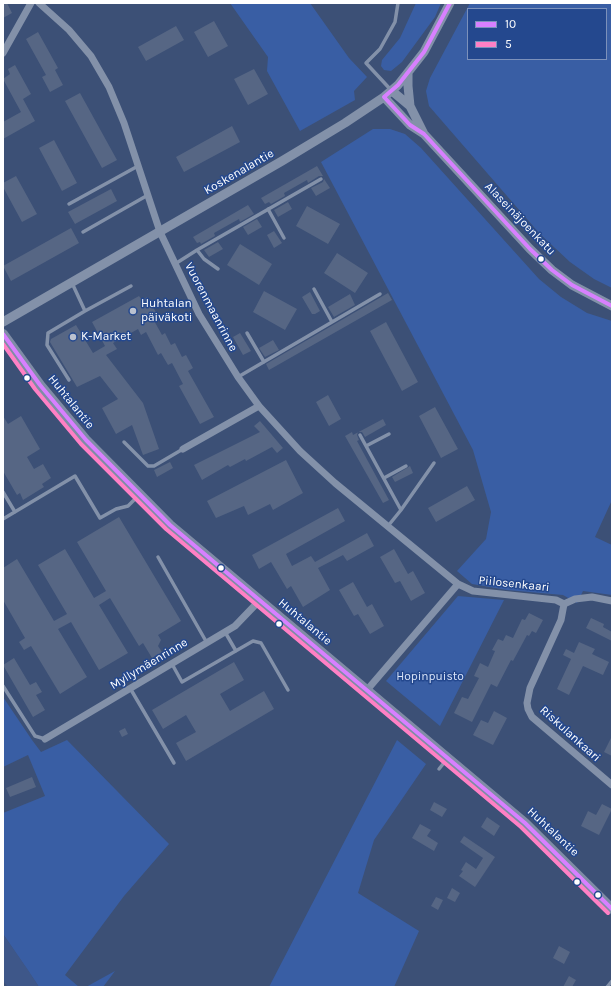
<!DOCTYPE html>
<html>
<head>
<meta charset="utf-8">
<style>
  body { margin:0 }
  #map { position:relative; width:615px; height:990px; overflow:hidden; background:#3c5076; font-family:Karla,sans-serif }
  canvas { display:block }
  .frame { position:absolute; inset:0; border:4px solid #fff; pointer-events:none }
  .legend { position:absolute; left:467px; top:8px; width:140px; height:52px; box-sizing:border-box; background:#24488e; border:1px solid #7c91bb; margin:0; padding:5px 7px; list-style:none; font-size:12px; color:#fff }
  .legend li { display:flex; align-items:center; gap:8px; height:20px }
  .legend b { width:20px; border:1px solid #7c91bb }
</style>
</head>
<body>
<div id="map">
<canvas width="615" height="990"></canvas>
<div class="frame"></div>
<ul class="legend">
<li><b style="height:5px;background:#d880ff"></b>10</li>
<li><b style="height:5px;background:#ff80c5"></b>5</li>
</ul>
</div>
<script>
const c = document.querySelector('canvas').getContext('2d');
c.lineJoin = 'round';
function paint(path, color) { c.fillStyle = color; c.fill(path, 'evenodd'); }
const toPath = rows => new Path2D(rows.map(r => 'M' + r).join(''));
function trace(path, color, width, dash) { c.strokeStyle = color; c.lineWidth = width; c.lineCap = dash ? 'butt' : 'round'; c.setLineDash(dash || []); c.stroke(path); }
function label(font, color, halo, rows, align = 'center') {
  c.font = font + ' Karla,sans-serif'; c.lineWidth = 3; c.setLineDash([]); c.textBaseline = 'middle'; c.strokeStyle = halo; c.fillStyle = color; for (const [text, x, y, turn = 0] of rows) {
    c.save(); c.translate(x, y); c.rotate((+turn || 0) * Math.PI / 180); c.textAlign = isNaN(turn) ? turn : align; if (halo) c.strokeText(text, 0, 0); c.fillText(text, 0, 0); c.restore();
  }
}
paint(toPath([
  [230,3,310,3,349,58,367,77,354,91,355,100,300,131,267,71,268,57],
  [416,3,441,3,435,17,402,62,391,71,384,70,381,66,382,60,400,38],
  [470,3,612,3,612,288,594,279,570,262,540,234,429,106,426,91,430,78],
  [468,9,606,9,606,59,468,59],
  [373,129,390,129,405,134,421,148,539,279,561,297,587,313,612,321,612,500,595,537,612,545,612,595,583,591,577,603,563,595,507,590,472,584,457,571,486,539,491,512,473,450,321,162],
  [458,596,504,600,440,726,386,681],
  [3,697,32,740,41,752,67,740,169,844,124,896,65,975,79,987,39,987,3,934,3,813,45,796,28,755,3,767],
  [397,740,426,764,374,840,358,893,419,931,394,987,269,987],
  [115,971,103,987,86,987]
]), '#395ea4');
paint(toPath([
  [3,934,28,970,39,987,8,987,3,981]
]), '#3e5789');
paint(toPath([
  [3,3,7,3,12,13,3,18],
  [214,21,228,46,208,57,194,32],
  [176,26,184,40,146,61,138,47],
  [38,32,58,68,55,70,63,85,50,92,42,77,46,75,26,39],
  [15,65,31,94,23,99,35,121,3,139,3,122,21,112,3,79,10,74,8,69],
  [254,69,268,94,248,105,234,79],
  [80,93,117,160,102,168,65,101],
  [232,126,240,142,184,172,176,157],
  [54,140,77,183,62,191,39,148],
  [317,166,323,176,319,176,308,183,307,180,284,193,285,196,271,204,269,202,265,204,261,198],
  [16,176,37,214,22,222,3,187,3,183],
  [324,179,330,188,316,196,311,188,323,182],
  [111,189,117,201,75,224,68,212],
  [288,202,292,209,278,217,274,210],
  [248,205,254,214,240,222,239,219,214,233,215,236,201,244,200,242,197,243,193,237],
  [307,206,340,224,328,244,296,226],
  [257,219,262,227,248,235,243,227],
  [71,228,79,243,11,281,3,266],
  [274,231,282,243,274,248,267,235],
  [218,242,223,249,209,257,204,250],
  [240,244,272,264,259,285,227,265],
  [337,253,368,273,355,293,324,273],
  [264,291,297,309,285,330,253,312],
  [310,292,320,311,315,314,312,314,302,297],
  [388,293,392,300,269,370,266,364],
  [350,294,355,305,334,317,328,307],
  [139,296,142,300,147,297,157,314,152,317,162,335,165,333,171,345,175,343,182,357,186,355,193,368,188,371,214,417,200,424,179,386,183,384,172,363,168,365,161,353,158,355,146,332,141,335,138,329,113,343,117,349,106,355,143,403,159,449,143,455,132,425,116,434,102,408,118,399,100,376,77,387,50,342,51,339,76,325,93,353,105,346,92,322],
  [386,322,418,382,402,391,370,331],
  [240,333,251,351,243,355,233,337],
  [273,340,279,350,265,357,259,348],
  [328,395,341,419,329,426,316,402],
  [435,407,458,449,441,458,419,416],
  [3,416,8,424,21,416,40,449,27,457,34,469,43,464,51,478,42,484,44,487,23,500,20,493,17,495,3,471],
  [383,419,386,425,365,437,362,432,358,432,357,435,359,440,357,441,389,500,383,503,345,436,352,432,353,435],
  [260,421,283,448,277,453,272,447,246,461,245,459,230,467,228,465,202,480,194,465,260,432,254,426],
  [286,460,303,493,273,510,270,504,248,515,244,506,216,518,207,501],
  [170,462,173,468,157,477,154,470],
  [410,466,413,473,395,482,392,477],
  [467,486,475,500,436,522,428,508],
  [338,508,345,521,286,554,292,566,311,556,315,562,367,533,374,546,347,561,343,555,318,568,330,590,303,607,291,586,287,589,271,562,259,569,252,555],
  [119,517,181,621,158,635,161,640,158,646,162,652,152,658,143,643,139,646,110,598,99,605,128,653,99,670,71,622,58,629,87,677,60,694,31,646,24,650,19,642,25,638,3,600,3,568,17,559,54,621,67,614,38,565,65,549,94,598,106,591,77,542],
  [394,549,408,574,413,571,425,593,411,601,400,581,395,583,380,557],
  [353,582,367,607,372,604,384,626,370,634,358,614,354,616,339,590],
  [529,613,543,620,536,633,532,631,529,636,527,635,513,661,511,660,497,687,491,684,472,722,454,713,462,697,468,699,479,678,474,676,480,663,488,667,495,651,492,650,498,639,503,641,506,635,513,638,522,619,525,620],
  [591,618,604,624,603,627,612,632,612,641,586,628],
  [579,642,595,649,592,654,609,662,603,675,583,666,569,695,557,689,571,659,563,655,566,649,574,653],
  [14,658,30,685,36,682,42,692,36,695,45,710,33,717,3,665],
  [234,662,244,680,220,694,230,711,264,691,274,709,186,761,176,743,196,732,186,715,163,729,152,710],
  [494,711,507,718,493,745,473,735,481,720,488,723],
  [125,728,128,734,122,737,119,731],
  [612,736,612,756,604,752],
  [32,777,36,787,10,797,6,788],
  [434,802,447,809,442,817,430,810],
  [602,804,612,809,599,835,581,826,588,811,596,815],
  [487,817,500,826,494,836,481,827],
  [420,824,431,830,427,836,438,843,434,851,412,838],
  [464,836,495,857,475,887,459,876,463,871,461,870,466,862,476,869,483,858,460,842],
  [452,888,460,893,455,902,447,898],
  [436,897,443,900,438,910,431,906],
  [559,946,570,952,564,964,553,958],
  [569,976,576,980,572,987,563,987]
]), '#566684');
trace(toPath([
  [391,90,366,63,380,49,395,22,398,3],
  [69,204,138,166],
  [268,209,284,238],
  [83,232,148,195],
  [197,250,204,259,218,269],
  [175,264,197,250,321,179],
  [314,289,332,322],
  [85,311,131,286],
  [247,333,264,362],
  [238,377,380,294],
  [69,380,47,345,48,333,85,311,72,283],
  [360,435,401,510,388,526],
  [124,442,148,466,154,466,183,449],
  [366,446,389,434],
  [384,478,406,466],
  [3,492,15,512],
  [401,510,434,463],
  [3,519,75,476,100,518,116,509,128,506,139,495],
  [158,557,207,643],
  [225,632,236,651],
  [172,664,182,682,253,641,261,643,288,690],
  [3,686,35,736,45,739],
  [130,688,174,763],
  [439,769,447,759],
  [607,987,612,981]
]), '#8391a9', 3.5);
trace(toPath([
  [39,3,69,30,91,56,109,87,124,123,160,232,199,314,238,377,259,406,300,451,335,483,458,584],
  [3,53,31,3],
  [183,449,259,406],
  [564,604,561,620,530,688,527,703,528,709,532,717,612,785],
  [367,690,458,584,473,591,556,600,564,604,575,599,592,597,612,601],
  [45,739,235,626,259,601]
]), '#8391a9', 7);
trace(toPath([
  [408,74,408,86,410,106,424,134],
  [392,91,410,106],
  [384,97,410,125,424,134,530,249,552,270,572,285,612,306],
  [3,322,282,161,345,123,384,97,398,85,424,52,450,3]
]), '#8391a9', 9);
trace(toPath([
  [3,334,40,385,86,440,170,525,525,823,612,909]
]), '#7f8ca6', 10);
trace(toPath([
  [450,3,424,52,398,85,384,97,410,125,424,134,530,249,552,270,572,285,612,306],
  [3,334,40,385,86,440,170,525,525,823,612,909]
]), '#d880ff', 4);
trace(toPath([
  [3,344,35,389,81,444,166,529,521,827,608,913]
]), '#ff80c5', 4);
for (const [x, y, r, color] of [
  [541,259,3.5,"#fff"],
  [133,311,4,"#bbc2cf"],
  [73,337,4,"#bbc2cf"],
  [27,378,3.5,"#fff"],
  [221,568,3.5,"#fff"],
  [279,624,3.5,"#fff"],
  [577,882,3.5,"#fff"],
  [598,895,3.5,"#fff"]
]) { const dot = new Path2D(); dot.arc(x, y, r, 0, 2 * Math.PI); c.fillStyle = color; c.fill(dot); trace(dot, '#24488e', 1.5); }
label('12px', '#fff', '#24488e', [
  ["Koskenalantie",239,172,-30],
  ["Alaseinäjoenkatu",520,219,46],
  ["Vuorenmaanrinne",211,307,62],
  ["Huhtalantie",71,402,51],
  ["Piilosenkaari",514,584,6],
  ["Huhtalantie",305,622,40],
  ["Myllymäenrinne",149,664,-31],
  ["Riskulankaari",570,734,42],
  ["Huhtalantie",553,832,43]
]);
label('12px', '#fff', '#24488e', [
  ["Huhtalan",141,304],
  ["päiväkoti",141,318],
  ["K-Market",81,337]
], 'left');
label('12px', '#d9e4f9', '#24488e', [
  ["Hopinpuisto",430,677]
]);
</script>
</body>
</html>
